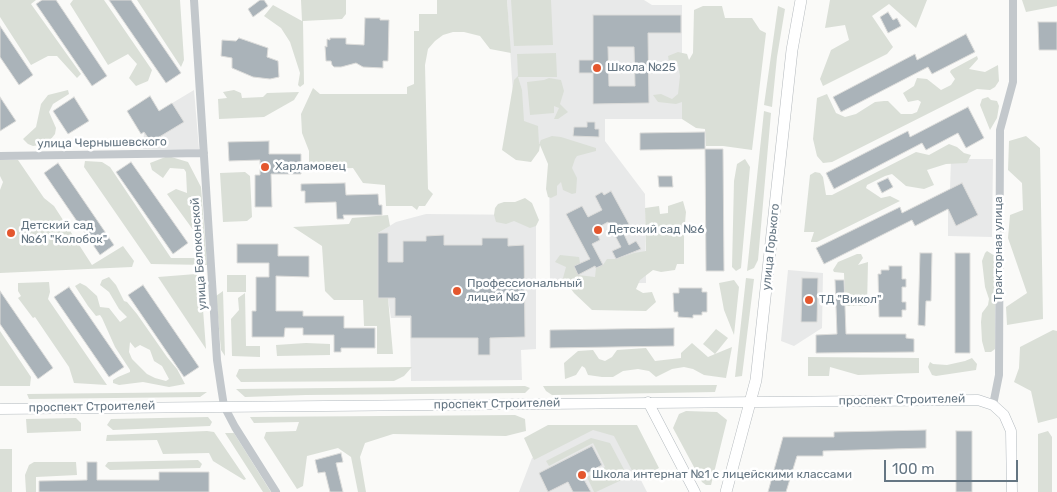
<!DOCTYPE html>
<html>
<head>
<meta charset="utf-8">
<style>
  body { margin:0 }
  #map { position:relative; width:1057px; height:492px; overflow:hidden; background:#fafaf8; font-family:Rubik,sans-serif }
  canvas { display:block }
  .scale { position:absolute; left:884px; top:460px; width:134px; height:22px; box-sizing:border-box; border:2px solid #657683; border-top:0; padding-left:6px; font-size:15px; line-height:18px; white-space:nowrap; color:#657683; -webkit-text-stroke:4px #fff; paint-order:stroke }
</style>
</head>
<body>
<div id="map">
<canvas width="1057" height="492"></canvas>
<div class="scale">100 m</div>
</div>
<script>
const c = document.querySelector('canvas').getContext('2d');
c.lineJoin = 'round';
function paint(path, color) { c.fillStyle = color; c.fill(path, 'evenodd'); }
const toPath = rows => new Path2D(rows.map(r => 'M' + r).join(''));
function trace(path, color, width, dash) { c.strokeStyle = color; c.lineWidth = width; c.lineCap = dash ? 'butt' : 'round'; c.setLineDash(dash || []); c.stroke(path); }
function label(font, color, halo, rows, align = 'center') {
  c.font = font + ' Rubik,sans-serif'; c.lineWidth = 5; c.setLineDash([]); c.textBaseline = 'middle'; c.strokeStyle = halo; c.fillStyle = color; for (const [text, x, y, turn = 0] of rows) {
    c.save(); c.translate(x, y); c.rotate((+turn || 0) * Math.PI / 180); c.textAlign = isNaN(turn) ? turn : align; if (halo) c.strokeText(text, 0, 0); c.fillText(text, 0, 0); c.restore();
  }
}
paint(toPath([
  [507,0,644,0,652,5,682,5,682,119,605,119,605,141,645,194,646,283,550,284,549,143,516,143],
  [194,90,199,149,143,149,144,132,159,111],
  [951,159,993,159,992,237,948,236,948,209,958,204,950,189],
  [426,214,536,215,536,349,521,350,522,380,411,381,410,318,391,318,388,299,378,298,378,233,396,222],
  [788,270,823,273,822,328,794,346,781,341],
  [591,426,617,433,647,492,519,492,532,458]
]), '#e8e9e9');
paint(toPath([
  [0,0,36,0,31,4,81,74,77,78,57,56,48,56,31,65,0,17],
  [73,0,104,0,152,70,148,81,136,86,129,78,137,64,128,54,108,65,70,4],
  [137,0,180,0,184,60,181,67],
  [301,0,346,0,346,14,342,19,303,21,304,84,300,87,298,85,300,73,290,42,281,28,264,16,273,5,302,21],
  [437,0,507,0,511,53,490,49,480,36,464,32,453,32,443,35,435,41,428,49,425,65,428,189,433,194,425,206,419,206,417,210,412,206,386,206,385,185,363,183,353,168,309,170,309,151,302,133,301,114,313,88,320,94,407,94,407,87,414,84,414,31,419,31,419,14,437,14],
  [511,0,551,0,553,45,514,46],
  [830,0,927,0,916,28,889,4,872,16,893,47,887,54,823,86,820,79,831,50,849,40,845,25,825,28],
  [1022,0,1057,0,1057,6,1026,12],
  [703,6,722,6,725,18,752,18,760,30,766,33,752,150,723,146,706,146,705,129,696,128,682,119,682,102,676,104,658,102,653,95,661,94,672,99,678,94,680,76,678,64,669,62,668,56,678,52,687,54,689,60,693,53,694,10],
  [778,6,785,9,777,57,772,107,764,105],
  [556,53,557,77,518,77,522,90,524,121,538,126,539,144,541,140,552,136,561,137,596,148,596,151,577,156,575,159,572,168,577,178,576,193,572,194,563,190,561,182,557,186,557,195,551,198,548,197,546,189,548,164,540,145,539,151,531,162,516,160,502,150,514,80,518,76,517,54],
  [977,56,978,59,969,69,985,72,998,65,999,81,995,87,990,90,977,89,832,162,823,163,817,156,813,139,817,98,827,94,836,113,845,117,856,114,875,102,884,101,888,101,901,114,912,114,917,112,921,102,918,100,908,102,903,93,914,86,917,78,927,79,941,90,951,85,955,79,950,72,951,70],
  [549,78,561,80,564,91,560,104,568,112,558,119,554,119,559,108,554,106,554,113,530,115,527,82,544,80],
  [68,90,69,94,53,104,49,112,56,128,55,134,51,139,40,145,33,146,28,144,23,139,36,127,41,104,48,95],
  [234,90,241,93,242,98,263,97,267,93,299,92,294,100,264,117,219,119,218,99,227,98,223,92],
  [988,97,991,100,997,101,999,106,997,118,990,130,980,105,982,99],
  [764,111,771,113,758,260,754,268,747,271],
  [1026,136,1040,148,1043,319,1007,325,1006,307,1027,293,1008,238,1010,215,1023,210,1022,183,1008,170,1009,141],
  [949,144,957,147,964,153,971,155,967,163,946,164,927,170,934,185,924,189,906,186,892,174,885,176,867,185,866,188,881,198,890,196,900,201,817,242,811,242,811,241,814,232,804,232,810,175,815,172,820,173,823,177,826,195,832,195,916,152,929,155],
  [168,156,188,162,201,187,207,265,151,264,84,167,85,161,102,162,110,167,171,258,196,258,200,255,199,238,167,194,176,189,187,193,186,172,184,169,170,168,163,178,152,170,150,163],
  [745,159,750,167,741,268,736,271,732,267,734,181,737,164],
  [0,160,18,160,44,198,54,206,92,265,123,246,134,261,132,267,0,273,0,190,3,182,0,176],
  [245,172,250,176,252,217,247,221,223,222,220,173],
  [525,198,532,203,539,220,536,226,530,228,514,221,506,224,496,222,494,215,495,208,498,204,504,202,515,202],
  [683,201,686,212,684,234,684,264,677,264,675,270,661,272,653,270,640,280,636,289,643,293,652,292,656,302,646,311,592,310,574,293,563,278,566,267,555,262,560,255,579,257,580,263,578,275,595,277,596,268,603,265,607,259,616,259,634,253,646,251,645,208,659,206,660,214,668,213,668,206],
  [388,215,390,226,378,233,378,298,388,298,393,354,377,354,377,326,364,326,363,300,334,300,325,291,322,246,293,227,349,224,352,218],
  [987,251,995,256,995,349,991,352,985,352,982,341,981,322,982,313,988,305,989,299,985,287,982,261,985,253],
  [857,254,861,254,863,258,858,265,868,262,867,306,845,306,844,273,834,272,833,270,838,262],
  [196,274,201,283,206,349,158,277],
  [227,275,246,275,246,292,227,292],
  [109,277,116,285,124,301,127,302,137,314,167,357,177,369,185,384,169,387,143,382,119,385,113,383,113,380,118,377,130,372,130,370,115,347,102,318,100,315,96,316,88,306,75,286,80,283,86,286,97,296,100,307,109,308,120,322,127,317,119,309,109,292,100,285,102,280],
  [130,342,135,348,140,345,150,350,154,361,162,366,169,379,166,381,155,378,147,374,132,359,129,352],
  [746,278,754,279,742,376,735,377],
  [734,280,739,287,734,335,724,310,719,283],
  [49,282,50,292,48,299,107,385,74,383,69,367,35,317,33,318,18,298,21,296,18,291,18,283],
  [223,291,225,356,221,350,216,296],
  [245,293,246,346,260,346,260,357,232,356,231,319,239,310,238,298],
  [716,329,728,338,715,354,732,347,726,378,704,375,693,369,684,367,672,369,656,377,649,371,638,369,623,371,613,377,602,377,588,375,585,368,582,366,576,375,565,379,564,363,578,351,593,350,599,359,605,361,612,357,617,350,646,348,655,361,681,358,681,353,692,343,708,357,715,354,703,344],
  [1053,330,1057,331,1057,418,1038,423,1031,391,1014,382,1019,368,1020,347],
  [0,331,31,377,30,386,0,386],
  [306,343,330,344,330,355,277,356,276,345],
  [808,357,919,358,919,373,858,375,830,367,829,376,808,376],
  [972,358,977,364,976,370,936,376,932,375,928,367,930,362,933,364,947,365,965,361],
  [412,367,404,376,394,381,241,382,236,376,239,369],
  [717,385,715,392,552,395,546,391,543,386],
  [525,386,530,388,525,393,306,395,245,397,236,389],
  [207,392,200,397,29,399,27,394],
  [686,411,717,412,727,420,711,485,706,485,702,482,673,428,679,414],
  [515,415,525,419,526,431,506,436,393,434,365,443,360,457,366,492,358,492,351,457,338,448,307,456,303,486,297,489,264,438,266,432,296,431,299,422,254,423,250,417],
  [208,417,212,422,210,426,113,430,107,425,111,419],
  [76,418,81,423,81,431,27,433,26,419],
  [548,425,637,425,659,468,637,480,614,436,593,430,534,460,524,438],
  [207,431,214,432,246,479,244,480,213,461,209,453,163,454,157,440,106,441,107,435],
  [1048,431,1052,437,1052,492,1038,492,1038,434],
  [225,433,234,433,271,492,263,492],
  [591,438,610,443,628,477,596,492,594,492,587,477,605,467,593,443,549,466,546,461],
  [0,449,12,449,12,492,0,492],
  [198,460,202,464,200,468,110,470,105,466,108,462],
  [34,462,76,462,77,475,36,477,36,492,26,492,25,475,29,465]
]), '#dadfd7');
const building = toPath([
  [42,0,56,0,107,76,92,86,36,4,42,0],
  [109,0,131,0,181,73,166,83,109,0],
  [260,0,264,0,268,6,253,17,248,9,260,0],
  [888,12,893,20,897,18,901,26,888,33,880,17,888,12],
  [593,15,681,15,681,33,648,33,649,103,593,104,593,73,579,73,579,60,593,60,593,15],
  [608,47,634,47,635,86,609,86,608,47],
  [365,18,380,18,380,20,389,20,388,61,383,61,383,68,363,67,356,63,341,67,334,67,332,65,331,61,326,61,325,46,327,47,327,39,330,40,330,38,346,38,346,44,364,45,365,18],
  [1038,22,1057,22,1057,50,1039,50,1038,22],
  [0,26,33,75,19,85,0,57,0,26],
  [966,34,975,52,932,74,928,67,841,112,833,97,915,54,917,60,966,34],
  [239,38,268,48,267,57,278,61,279,77,270,79,253,77,232,68,232,58,221,56,222,40,236,41,239,38],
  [150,96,159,111,172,103,184,122,151,142,144,132,141,134,127,111,150,96],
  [0,97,16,121,0,131,0,97],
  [74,97,89,121,68,134,53,111,74,97],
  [968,107,984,138,966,148,958,133,926,150,922,143,834,189,826,173,908,131,910,137,968,107],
  [587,122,595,122,595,129,599,129,599,137,573,136,574,127,587,127,587,122],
  [705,132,705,149,723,149,724,271,706,271,705,149,640,150,640,133,705,132],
  [269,141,269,154,301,154,301,174,271,174,272,207,255,207,255,175,260,175,260,160,229,161,228,142,269,141],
  [131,162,188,243,173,254,116,172,131,162],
  [58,163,114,245,100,255,44,173,58,163],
  [658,176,672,176,673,187,659,187,658,176],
  [888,178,893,187,882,193,877,183,888,178],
  [345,183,346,195,378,194,379,205,382,205,382,215,343,215,344,219,337,219,336,202,305,203,305,191,301,191,301,184,345,183],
  [962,183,978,215,956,226,948,209,915,226,912,220,824,264,816,248,900,207,902,213,962,183],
  [611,191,630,226,622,230,629,245,636,241,641,249,616,259,612,251,621,247,608,222,595,229,600,240,592,244,603,265,596,268,595,266,578,275,574,266,590,259,566,214,582,206,588,217,602,210,595,196,602,192,604,195,611,191],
  [378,233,388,233,388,262,403,262,403,241,426,241,426,236,444,235,444,245,482,245,482,238,508,238,508,246,524,245,525,337,490,338,490,355,478,355,478,338,411,338,411,316,395,316,395,298,378,298,378,233],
  [237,244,278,244,278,256,309,256,309,277,276,276,276,311,303,311,303,316,344,316,344,328,375,328,375,348,341,348,341,352,334,352,334,335,303,335,303,328,285,328,284,337,252,337,252,311,256,311,256,277,269,277,269,263,237,263,237,244],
  [920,253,932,253,931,301,926,301,925,326,918,325,920,253],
  [955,253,970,253,970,353,955,353,955,253],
  [889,266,902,266,902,279,906,279,906,287,902,287,902,302,906,302,906,310,902,310,902,317,879,317,878,274,881,274,881,270,889,270,889,266],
  [802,278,818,278,817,322,801,322,802,278],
  [835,280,844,280,846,334,906,334,906,338,914,339,914,352,816,353,816,335,837,334,835,280],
  [143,285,199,367,184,377,128,295,143,285],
  [69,287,124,367,109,377,54,297,69,287],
  [679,288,702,288,702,292,707,292,707,312,702,312,702,315,693,315,693,318,678,317,678,312,674,312,673,293,679,293,679,288],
  [0,291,53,368,38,379,0,324,0,291],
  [674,328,674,346,550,348,550,330,674,328],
  [926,430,926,448,823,451,823,456,797,456,786,492,768,492,783,437,834,437,834,432,926,430],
  [956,431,972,431,972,492,956,492,956,431],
  [592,446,602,465,582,476,591,492,573,492,568,482,548,492,539,473,592,446],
  [341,453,343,462,336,463,343,492,330,492,325,472,318,473,315,460,341,453],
  [87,462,97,462,97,480,159,480,159,472,209,472,209,492,39,492,39,481,87,480,87,462]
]);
paint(building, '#aab3b9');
trace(building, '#dcdcda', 1);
const secondary = toPath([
  [648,402,695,492],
  [0,409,978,400,993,405,1004,415,1011,431,1012,492]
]);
const primary = toPath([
  [726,492,756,380,792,50,801,0]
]);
trace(secondary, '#b3babf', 11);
trace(primary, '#b5babe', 12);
trace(toPath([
  [194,0,217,360,221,387,224,406,235,427,276,492],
  [0,156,204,153],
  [993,405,999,375,1000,130,1013,82,1013,0]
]), '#c3c8cc', 8);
trace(secondary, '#fff', 10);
trace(primary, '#fff', 11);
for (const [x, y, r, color] of [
  [597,68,5,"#e4572e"],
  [265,167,5,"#e4572e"],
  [598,230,5,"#e4572e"],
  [11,233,5,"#e4572e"],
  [457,291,5,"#e4572e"],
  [809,300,5,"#e4572e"],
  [582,475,5,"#e4572e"]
]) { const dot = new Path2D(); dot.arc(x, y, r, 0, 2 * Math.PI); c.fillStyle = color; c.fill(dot); trace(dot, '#fff', 2); }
label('12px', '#657683', '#fff', [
  ["Школа №25",607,68],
  ["Харламовец",275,167],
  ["Детский сад",21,226],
  ["№61 \"Колобок\"",21,240],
  ["Детский сад №6",608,230],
  ["Профессиональный",467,284],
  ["лицей №7",467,298],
  ["ТД \"Викол\"",819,300],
  ["Школа интернат №1 с лицейскими классами",592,475]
], 'left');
label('12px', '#657683', '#fff', [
  ["улица Чернышевского",102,143,-1],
  ["улица Горького",771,247,-84],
  ["Тракторная улица",999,249,-90],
  ["улица Белоконской",199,254,-94],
  ["проспект Строителей",902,400,-1],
  ["проспект Строителей",497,404,-1],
  ["проспект Строителей",92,407,-1]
]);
</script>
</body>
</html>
